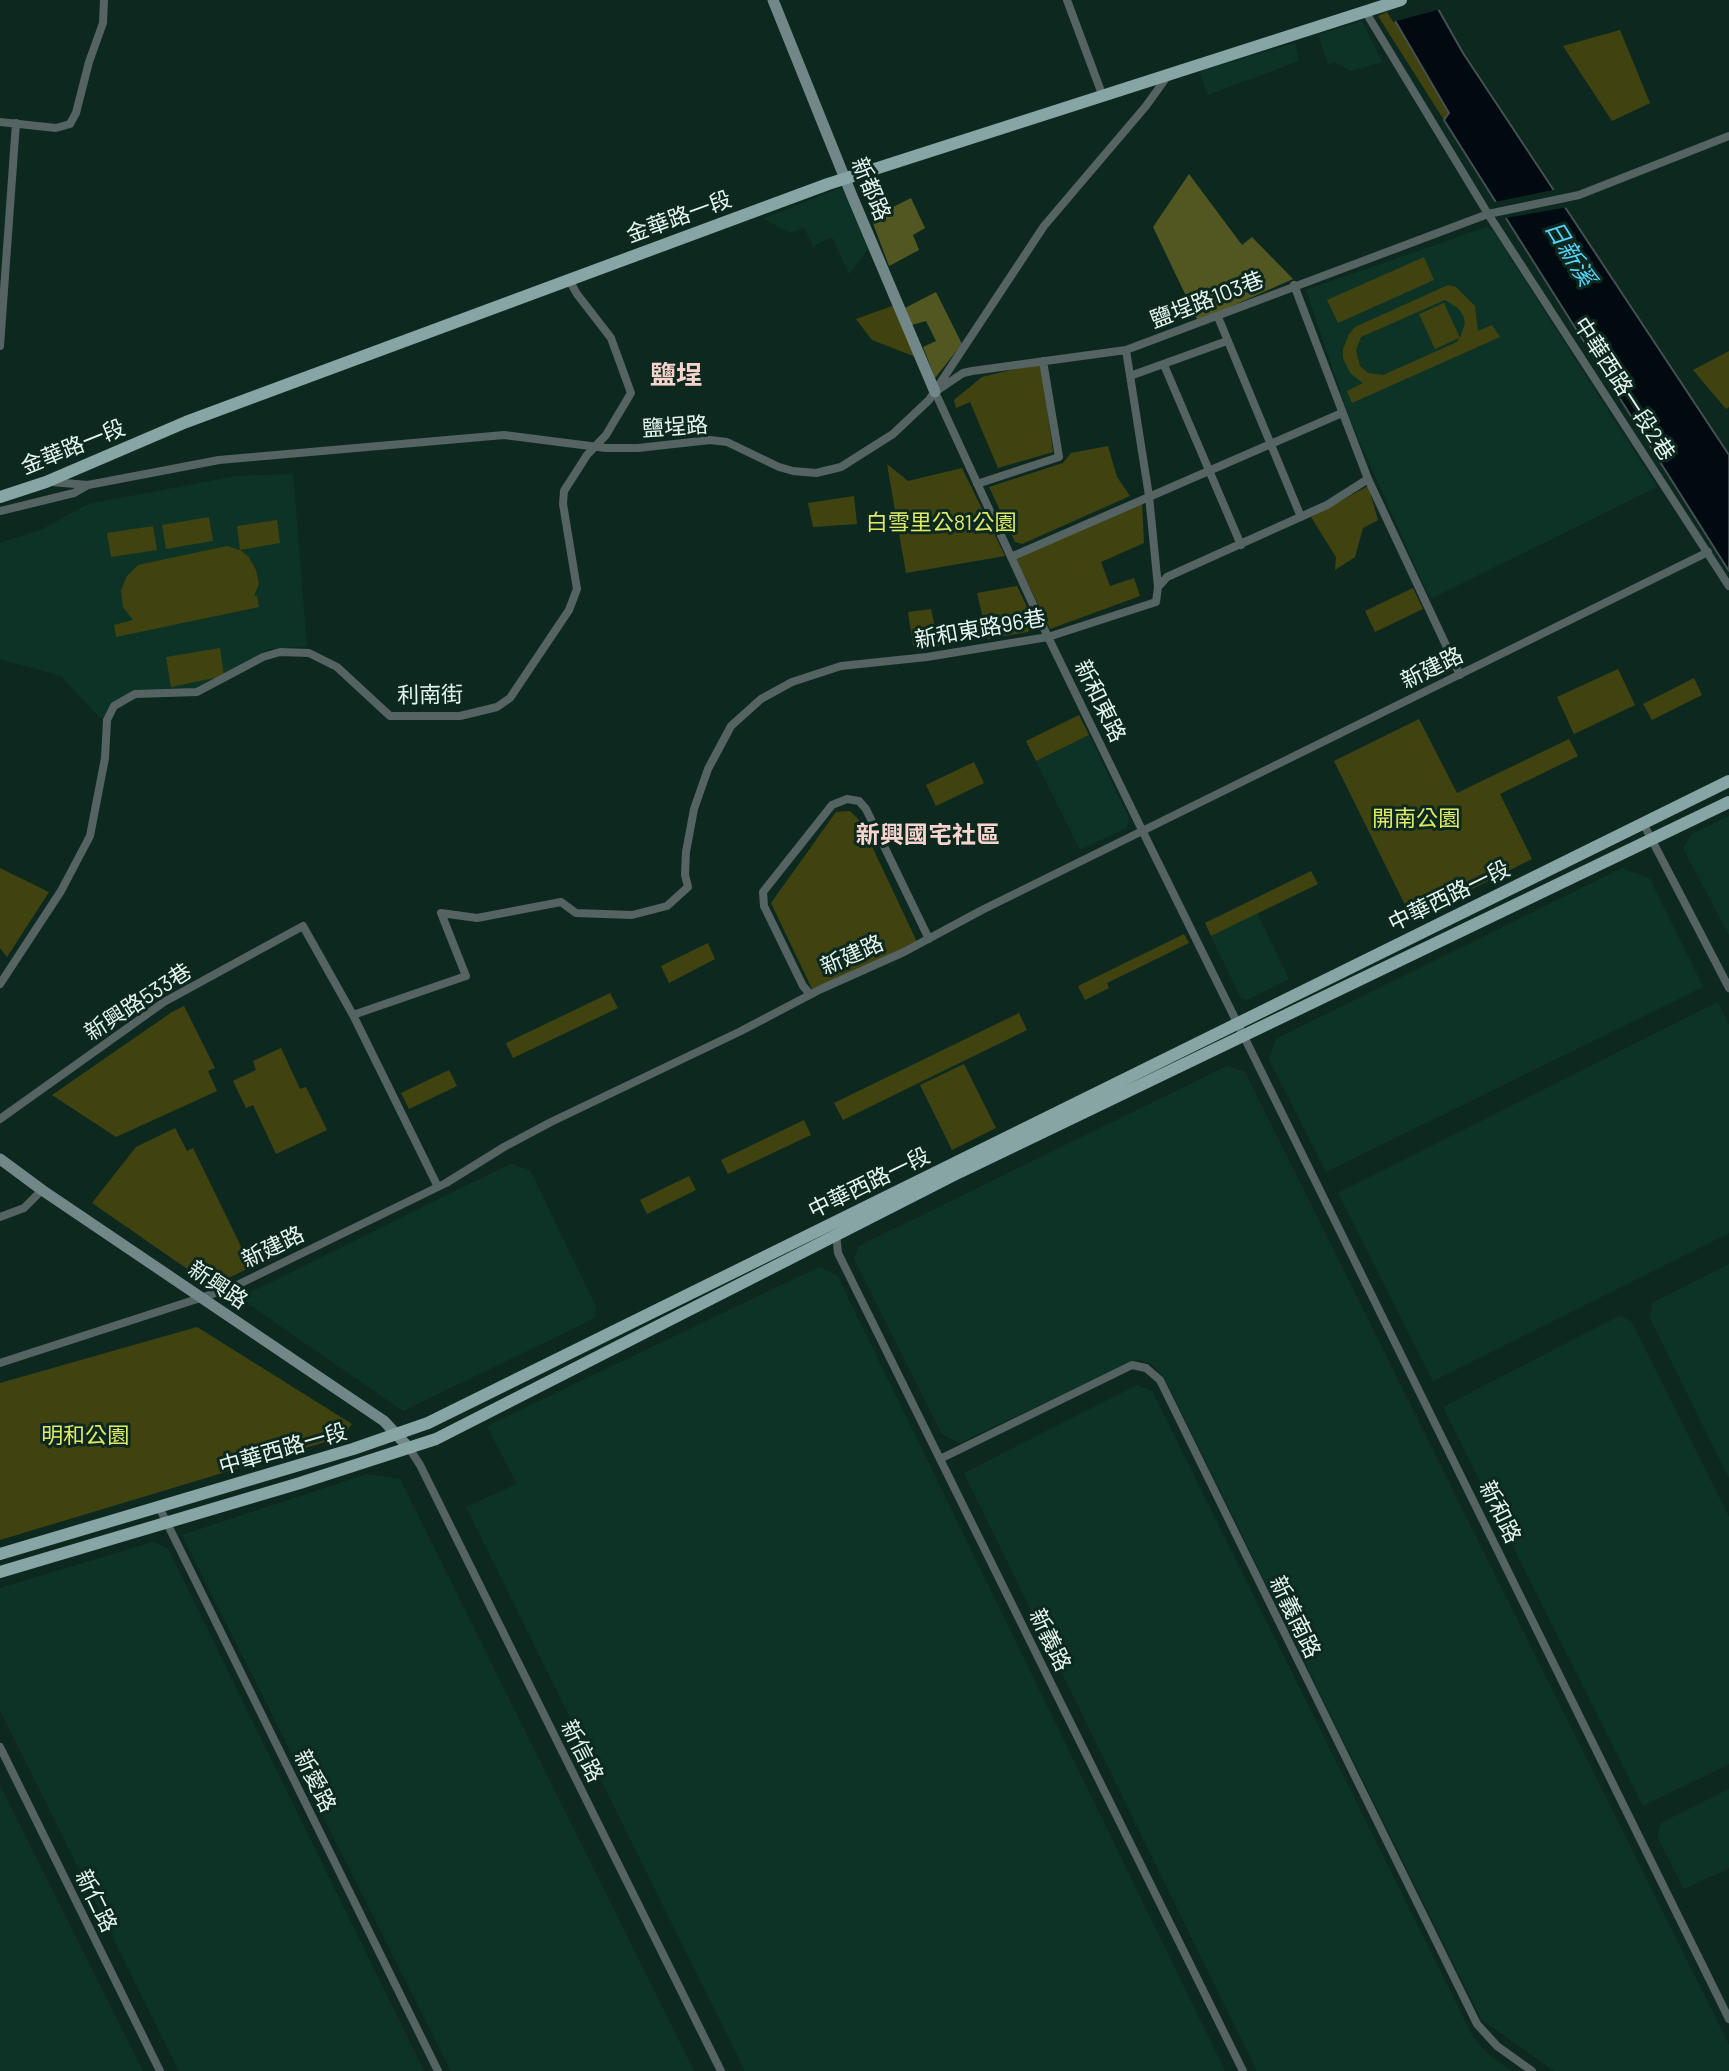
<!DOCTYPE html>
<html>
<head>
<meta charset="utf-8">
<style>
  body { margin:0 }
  canvas { display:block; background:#0d291f }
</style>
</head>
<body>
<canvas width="1729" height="2071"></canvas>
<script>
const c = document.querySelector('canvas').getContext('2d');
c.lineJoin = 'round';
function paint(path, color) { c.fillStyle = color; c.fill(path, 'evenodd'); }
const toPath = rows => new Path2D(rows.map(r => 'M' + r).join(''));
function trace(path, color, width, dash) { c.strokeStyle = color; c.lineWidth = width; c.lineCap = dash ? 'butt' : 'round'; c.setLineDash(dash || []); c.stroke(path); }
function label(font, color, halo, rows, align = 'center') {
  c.font = font + ' Barlow,"Noto Sans TC",sans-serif'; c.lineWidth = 6; c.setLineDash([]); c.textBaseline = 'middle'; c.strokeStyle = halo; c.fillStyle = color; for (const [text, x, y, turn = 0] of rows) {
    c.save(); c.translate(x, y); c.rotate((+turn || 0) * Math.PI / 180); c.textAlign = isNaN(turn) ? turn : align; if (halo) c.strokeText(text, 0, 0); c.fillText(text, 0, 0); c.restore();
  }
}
paint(toPath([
  [1362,21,1382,62,1350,71,1335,62,1328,64,1318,35],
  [1295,43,1299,61,1207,95,1200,71],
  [842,187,868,249,849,274,832,237,813,246,804,227,790,233,764,219],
  [1487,227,1493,231,1657,487,1430,599,1351,422,1306,290],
  [293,474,307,646,269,649,202,688,143,692,115,707,106,720,99,717,61,676,0,659,0,543,43,529,88,504,237,476],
  [1089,735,1129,818,1126,828,1080,850,1036,761],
  [1729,816,1729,935,1683,848,1692,834],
  [1622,868,1650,879,1703,987,1326,1172,1269,1059,1276,1039],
  [1257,913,1289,979,1247,1000,1241,998,1211,936],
  [1718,1002,1729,1025,1729,1233,1433,1381,1338,1193],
  [1227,1066,1245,1072,1729,2045,1729,2071,1554,2071,1481,2019,1164,1377,1152,1364,1137,1359,959,1443,942,1434,854,1259,859,1246],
  [510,1164,530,1170,596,1307,595,1318,403,1411,247,1303,245,1295],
  [1729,1264,1729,1478,1650,1318,1652,1303],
  [819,1267,837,1275,1225,2071,745,2071,466,1507,517,1484,487,1426],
  [1619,1316,1631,1321,1729,1517,1729,1764,1643,1806,1443,1407],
  [1137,1385,1152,1391,1473,2037,1488,2054,1511,2071,1257,2071,964,1473],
  [367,1474,400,1479,694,2071,451,2071,182,1535],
  [153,1542,168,1549,424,2071,179,2071,0,1710,0,1588],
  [0,1785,143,2071,0,2071],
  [1729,1789,1729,1868,1684,1889,1657,1836,1661,1823]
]), '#0d3327');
paint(toPath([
  [1389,11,1449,113,1444,120,1378,16],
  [1620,30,1650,103,1612,121,1563,46],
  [1424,257,1434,280,1338,323,1327,300],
  [1448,285,1456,287,1475,306,1478,331,1492,325,1500,337,1352,403,1347,391,1363,383,1350,373,1343,358,1343,349,1349,334,1355,327],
  [1445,300,1458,308,1463,315,1465,323,1460,338,1444,303,1419,314,1435,349,1459,338,1457,342,1383,375,1368,373,1360,366,1356,350,1361,337],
  [895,305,916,357,872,340,856,319],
  [1729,351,1729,407,1726,409,1693,370],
  [1041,363,1053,452,998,468,970,402,956,408,954,400,982,377],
  [1108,446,1117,477,1130,496,1022,544,1015,542,989,487,1063,463,1071,453],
  [887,464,908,481,962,468,1005,556,906,573],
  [1368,486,1378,520,1363,528,1355,557,1335,570,1336,557,1311,517],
  [854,496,857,524,813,527,808,503],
  [1142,503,1144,543,1101,562,1110,586,1134,578,1140,596,1050,629,1015,557],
  [209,517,213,541,166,549,162,525],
  [277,520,280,543,240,550,248,556,256,570,259,584,254,596,257,596,259,607,116,637,114,625,133,620,123,607,121,590,127,576,138,565,227,546,240,550,237,526],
  [153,526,157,550,111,557,107,533],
  [1017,586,1034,622,1028,632,988,639,977,593],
  [1413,588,1423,609,1375,632,1365,611],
  [931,609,939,646,920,649,913,645,908,612],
  [220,648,224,676,171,687,166,657],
  [1618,669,1635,705,1574,734,1557,697],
  [1694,678,1702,695,1652,720,1643,704],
  [1079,715,1089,735,1036,761,1026,741],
  [1419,719,1457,793,1569,739,1578,756,1500,794,1532,859,1412,919,1334,761],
  [974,762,984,783,936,806,926,785],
  [850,811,860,821,917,942,813,991,771,903,836,812],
  [0,868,49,892,7,957,0,948],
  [1311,871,1318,884,1211,936,1205,923],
  [1184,934,1189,943,1107,983,1109,988,1085,1000,1078,986],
  [708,943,715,959,669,983,661,966],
  [610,993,618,1008,513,1058,506,1043],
  [184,1006,215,1068,208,1071,217,1091,116,1137,52,1095,172,1012],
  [1019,1013,1027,1030,843,1120,834,1103],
  [281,1048,300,1089,306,1087,327,1130,276,1154,253,1105,246,1108,233,1081,256,1070,253,1061],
  [964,1064,996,1128,952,1150,920,1085],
  [449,1070,457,1086,409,1109,401,1093],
  [804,1120,811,1135,728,1174,721,1160],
  [175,1128,187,1151,193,1148,251,1267,212,1286,92,1203,136,1147],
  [689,1176,696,1190,647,1214,640,1200],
  [197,1327,352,1424,342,1437,0,1540,0,1383]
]), '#404310');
paint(toPath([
  [1189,174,1242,245,1252,237,1293,279,1198,321,1153,227],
  [911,198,925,228,913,235,919,250,889,266,871,218],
  [936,292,962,344,935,378,923,347,936,341,926,321,912,325,905,308]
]), '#525621');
const water = toPath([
  [1383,0,1433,0,1463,53,1729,455,1729,571,1444,120,1449,113,1383,0]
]);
paint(water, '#000a10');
trace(water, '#455053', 2);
paint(toPath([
  [1380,0,1435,0,1441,9,1393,22],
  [1558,189,1569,207,1500,219,1490,203]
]), '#0d291f');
trace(toPath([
  [1067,0,1102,94],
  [1365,11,1488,214,1729,586],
  [0,122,56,128,70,124,76,113,89,62,103,23,104,0],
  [1729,136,1579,195,1488,214,1126,350,972,371,963,373,935,392,1048,637,1143,832,1729,2019],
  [1294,285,1368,479,1460,675],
  [1218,317,1301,517],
  [0,346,16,123],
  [1164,365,1241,545],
  [1130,376,1227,341],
  [51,482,88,485,219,460,504,435,606,448,638,448,710,440,727,442,779,467,793,471,816,473,841,467,893,434,929,400,1044,226,1146,106,1169,74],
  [977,484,1059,457,1043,361],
  [0,511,74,493,88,485],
  [1011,557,1342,413],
  [1158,587,1167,577,1327,505,1368,479],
  [1643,823,1729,988],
  [0,984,61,891,90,836,105,758,107,720,114,706,135,694,197,692,263,657,280,652,309,653,337,667,390,716,460,716,497,707,510,698,569,610,577,589,563,504,564,491,587,455,606,435,631,393,611,338,577,294,569,280],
  [810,994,803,986,764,906,763,892,832,805,847,799,859,801,866,809,929,939],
  [353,1015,466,976,441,913,477,918,561,902,576,913,632,915,667,906,688,887,685,875,686,852,694,809,708,769,731,726,761,699,792,682,841,666,927,657,1048,637,1156,602,1158,587,1149,496,1126,350],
  [0,1119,164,1002,303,926,353,1015,438,1187],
  [0,1217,24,1208,42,1190],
  [836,1233,838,1253,1243,2071],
  [0,1363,231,1288,446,1183,504,1147,551,1122,741,1031,821,989,904,952,982,910,1708,552],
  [409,1448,420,1465,721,2071],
  [940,1459,1132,1365,1146,1368,1160,1380,1477,2024,1497,2046,1532,2071],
  [159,1507,438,2071],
  [0,1747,160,2071]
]), '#556363', 8);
trace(toPath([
  [773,0,852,196,935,392],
  [0,1159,42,1190,384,1421,409,1448]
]), '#728888', 11);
trace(toPath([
  [0,497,46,482,186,422,828,184,1401,0],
  [0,1554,353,1449,428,1423,1729,781],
  [0,1572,300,1483,436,1439,960,1172,1729,802]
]), '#87a5a5', 12);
label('22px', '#e5f5ee', '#0d291f', [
  ["新都路",871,189,67],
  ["金華路一段",679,217,-20],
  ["鹽埕路103巷",1207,300,-21],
  ["中華西路一段2巷",1624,389,57],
  ["鹽埕路",675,427,-4],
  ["金華路一段",73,447,-22],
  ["新和東路96巷",980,629,-10],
  ["新建路",1432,668,-26],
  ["利南街",430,695,-1],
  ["新和東路",1100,701,64],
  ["中華西路一段",1449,896,-26],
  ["新建路",852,955,-24],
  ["新興路533巷",138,1002,-33],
  ["中華西路一段",869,1183,-26],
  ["新建路",273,1247,-26],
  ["新興路",218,1285,34],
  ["中華西路一段",283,1449,-16],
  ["新和路",1500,1512,64],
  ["新義南路",1295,1617,64],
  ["新義路",1050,1640,64],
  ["新信路",582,1751,63],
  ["新愛路",315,1781,64],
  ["新仁路",96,1901,64]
]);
label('22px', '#e0e966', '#0d291f', [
  ["白雪里公81公園",941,523],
  ["開南公園",1416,819],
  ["明和公園",85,1436]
]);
label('italic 24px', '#56d1fb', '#0d291f', [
  ["日新溪",1570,253,58]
]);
label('bold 24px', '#f7d4ce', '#0d291f', [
  ["新興國宅社區",928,835]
]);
label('bold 26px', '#f7d4ce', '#0d291f', [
  ["鹽埕",676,375]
]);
</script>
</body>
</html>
